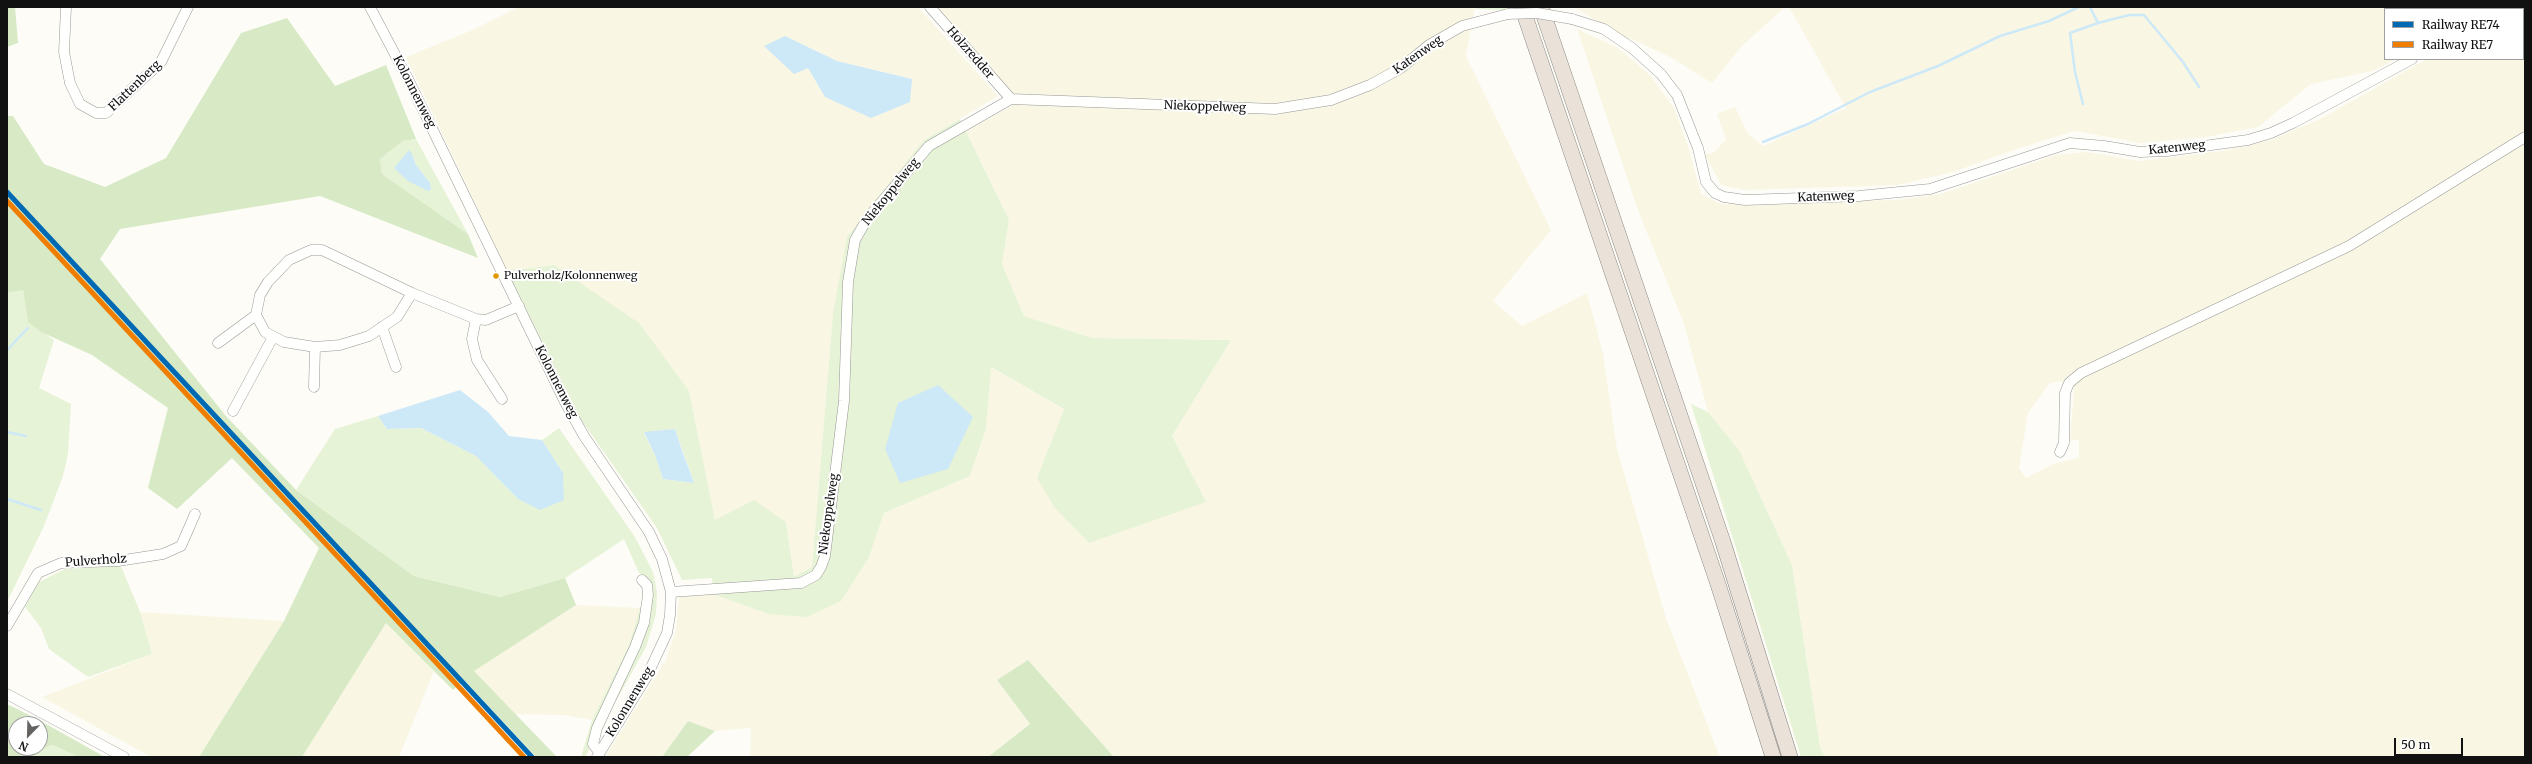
<!DOCTYPE html>
<html>
<head>
<meta charset="utf-8">
<style>
  body { margin:0 }
  #map { position:relative; width:2532px; height:764px; overflow:hidden; background:#fdfcf7; font-family:Merriweather,serif }
  canvas { display:block }
  .frame { position:absolute; inset:0; border:8px solid #111; pointer-events:none }
  .legend { position:absolute; left:2384px; top:8px; width:140px; height:52px; box-sizing:border-box; background:#fff; border:1px solid #a0a0a0; margin:0; padding:5px 7px; list-style:none; font-size:12px; color:#111 }
  .legend li { display:flex; align-items:center; gap:8px; height:20px }
  .legend b { width:20px; border:1px solid #a0a0a0 }
  .north { position:absolute; left:8px; top:716px; width:40px; height:40px; box-sizing:border-box; background:#fff; border:1px solid #a0a0a0; border-radius:50%; rotate:203deg; font-size:11px; font-weight:700; line-height:16px; text-align:center; color:#111 }
  .north::after { content:''; display:block; margin:auto; width:14px; height:18px; background:#646362; clip-path:polygon(50% 0,100% 100%,50% 72%,0 100%) }
  .scale { position:absolute; left:2394px; top:738px; width:69px; height:18px; box-sizing:border-box; border:2px solid #111; border-top:0; padding-left:5px; font-size:12px; line-height:14px; white-space:nowrap; color:#111; -webkit-text-stroke:3px #fff; paint-order:stroke }
</style>
</head>
<body>
<div id="map">
<canvas width="2532" height="764"></canvas>
<div class="frame"></div>
<ul class="legend">
<li><b style="height:5px;background:#0069b4"></b>Railway RE74</li>
<li><b style="height:5px;background:#ef7d00"></b>Railway RE7</li>
</ul>
<div class="north">N</div>
<div class="scale">50 m</div>
</div>
<script>
const c = document.querySelector('canvas').getContext('2d');
c.lineJoin = 'round';
function paint(path, color) { c.fillStyle = color; c.fill(path, 'evenodd'); }
const toPath = rows => new Path2D(rows.map(r => 'M' + r).join(''));
function trace(path, color, width, dash) { c.strokeStyle = color; c.lineWidth = width; c.lineCap = dash ? 'butt' : 'round'; c.setLineDash(dash || []); c.stroke(path); }
function label(font, color, halo, rows, align = 'center') {
  c.font = font + ' Merriweather,serif'; c.lineWidth = 4; c.setLineDash([]); c.textBaseline = 'middle'; c.strokeStyle = halo; c.fillStyle = color; for (const [text, x, y, turn = 0] of rows) {
    c.save(); c.translate(x, y); c.rotate((+turn || 0) * Math.PI / 180); c.textAlign = isNaN(turn) ? turn : align; if (halo) c.strokeText(text, 0, 0); c.fillText(text, 0, 0); c.restore();
  }
}
paint(toPath([
  [519,7,918,7,998,96,924,140,833,313,812,567,794,577,786,522,715,521,689,391,554,265,507,271,406,57,470,31],
  [785,36,837,61,912,79,825,97,808,68],
  [938,7,1475,7,1466,56,1551,230,1493,301,1522,326,1587,293,1603,354,1617,449,1666,618,1720,757,1114,757,1028,660,997,680,1030,724,988,757,750,757,751,728,715,731,688,721,662,757,605,757,666,660,676,630,679,597,713,594,768,614,869,557,884,513,970,476,986,429,990,367,1064,409,1037,478,1205,502,1172,436,1231,340,1092,338,1024,316,1002,264,1009,220,966,131,1014,105,1015,95],
  [1574,7,1785,7,1741,47,1712,83,1670,57,1630,38,1628,40],
  [1789,7,2525,7,2525,44,2523,43,2523,9,2385,9,2385,59,2396,59,2373,71,2311,84,2258,127,2206,137,2140,143,2075,131,2019,148,1953,172,1898,185,1744,190,1721,185,1705,155,1714,152,1726,140,1717,114,1735,107,1748,134,1763,146,1846,108],
  [1577,29,1618,48,1650,75,1674,108,1689,149,1701,194,1721,204,1896,200,1941,194,2056,155,2087,152,2140,161,2222,151,2271,140,2320,119,2427,59,2523,59,2523,56,2525,57,2525,757,1825,757,1820,747,1792,565,1739,450,1708,412,1684,324,1639,213],
  [2064,381,2074,389,2070,441,2079,439,2079,458,2053,464,2026,478,2019,468,2028,413,2050,383],
  [576,605,641,608,629,645,592,720,563,715,514,714,473,671],
  [140,612,284,621,199,757,151,757,42,697,152,654],
  [386,622,434,671,399,757,302,757]
]), '#f9f7e4');
paint(toPath([
  [1475,7,1507,7,1508,10,1476,9],
  [960,119,1009,220,1002,264,1024,316,1092,338,1231,340,1172,436,1206,502,1089,543,1055,508,1037,478,1064,409,991,367,986,429,970,476,884,513,869,557,841,601,807,617,768,614,713,594,712,578,682,580,657,528,580,418,507,271,554,265,639,323,689,391,715,520,754,500,786,522,794,577,812,567,833,313,847,237,924,140],
  [915,396,948,469,898,403],
  [675,429,694,483,663,479,655,455,644,433],
  [416,139,468,234,382,174,380,159,403,141],
  [412,154,416,165,430,183,395,169],
  [23,290,28,322,54,340,39,388,71,404,68,454,63,476,44,526,7,602,7,293],
  [1691,404,1708,412,1739,450,1792,565,1820,747,1825,757,1801,757],
  [378,416,387,429,421,428,476,456,518,499,563,473,542,440,559,428,635,537,653,572,657,592,656,614,646,647,585,757,581,757,592,720,629,645,648,582,639,573,624,539,565,578,500,597,414,576,296,490,335,429],
  [121,566,140,612,152,654,88,677,49,649,41,628,25,607,39,582,65,569],
  [53,745,78,757,17,757]
]), '#e7f3d7');
paint(toPath([
  [7,7,15,7,18,43,7,47],
  [287,18,335,86,386,65,416,139,403,141,380,159,382,174,468,234,478,258,320,196,120,229,100,259,226,416,296,490,414,576,500,597,565,578,576,605,474,671,557,757,536,757,464,680,453,690,386,623,302,757,199,757,284,621,319,548,232,458,177,509,148,488,168,408,92,355,41,332,28,322,23,290,7,293,7,116,13,116,44,164,105,187,166,158,241,33],
  [1028,660,1114,757,988,757,1030,724,997,680],
  [7,704,37,719,105,757,78,757,53,745,17,757,7,757],
  [16,724,40,724,40,748,16,748],
  [688,721,715,731,687,757,662,757]
]), '#d8eac5');
paint(toPath([
  [785,36,837,61,912,79,910,102,871,118,825,97,808,68,794,74,764,46],
  [409,150,412,154,416,165,430,183,431,189,428,191,408,181,394,168],
  [938,385,973,417,948,469,900,483,885,449,898,403],
  [460,390,488,412,509,436,542,440,563,473,564,500,540,510,518,499,476,456,421,428,387,429,378,416],
  [675,429,683,453,694,483,663,479,655,455,644,432]
]), '#cde8f7');
trace(toPath([
  [2098,23,2129,15,2144,15,2183,62,2199,87],
  [2083,104,2075,72,2070,33,2098,23,2090,7],
  [1763,142,1808,124,1870,92,1938,66,2000,36,2049,21,2079,7],
  [7,350,28,328],
  [7,432,26,436],
  [7,499,41,510]
]), '#cde8f7', 2.5);
const minor = toPath([
  [66,7,64,52,70,83,80,104,96,113,106,113,161,62,188,7],
  [370,7,408,79,565,402,584,436,649,532,662,559,671,592,670,615,667,633,647,676,597,757],
  [930,7,1011,99],
  [1572,19,1604,29,1632,48,1661,74,1677,95,1698,148,1706,182,1715,193,1724,197,1745,200,1859,196,1930,189,2070,143,2104,146,2140,152,2167,151,2248,140,2271,133,2293,123,2412,59],
  [2523,50,2525,50],
  [256,315,265,332,284,342,315,347,340,345,369,336,397,317,412,293],
  [476,319,472,339,477,360,502,399],
  [382,327,396,367],
  [218,343,256,315,260,295,268,282,289,260,311,250,322,250,412,293,476,319,486,320,519,306],
  [314,387,315,347],
  [233,411,273,337],
  [2060,452,2064,443,2065,393,2069,383,2081,373,2349,246,2525,137],
  [671,592,801,583,816,575,821,567,825,556,844,401,848,282,855,240,867,219,929,146,1011,99,1275,109,1331,100,1370,85,1401,68,1429,45,1462,26,1508,14],
  [7,626,38,573,61,563,118,561,163,554,181,546,195,514],
  [7,694,124,757],
  [599,752,593,744,597,728,635,647,644,623,648,595,647,585,642,580]
]);
const highway = toPath([
  [1522,7,1718,584,1773,757],
  [1541,7,1723,542,1790,757]
]);
trace(minor, '#979795', 11);
trace(highway, '#858482', 16);
trace(minor, '#fffffe', 10);
trace(highway, '#eae1d8', 15);
const minorBridge = toPath([
  [1508,14,1537,13,1572,19]
]);
trace(minorBridge, '#979795', 11, []);
trace(minorBridge, '#fffffe', 10);
trace(toPath([
  [7,192,532,757]
]), '#0069b4', 5);
trace(toPath([
  [7,201,524,757]
]), '#ef7d00', 5);
for (const [x, y, r, color] of [
  [496,276,3.5,"#e09702"]
]) { const dot = new Path2D(); dot.arc(x, y, r, 0, 2 * Math.PI); c.fillStyle = color; c.fill(dot); trace(dot, '#fff', 1.5); }
label('11px', '#111', '#fff', [
  ["Pulverholz/Kolonnenweg",504,276]
], 'left');
label('12px', '#111', '#fff', [
  ["Holzredder",970,53,49],
  ["Katenweg",1418,55,-35],
  ["Flattenberg",135,86,-44],
  ["Kolonnenweg",414,92,63],
  ["Niekoppelweg",1205,107,2],
  ["Katenweg",2177,148,-6],
  ["Niekoppelweg",891,192,-51],
  ["Katenweg",1826,197,-2],
  ["Kolonnenweg",556,382,63],
  ["Niekoppelweg",829,514,-82],
  ["Pulverholz",96,561,-4],
  ["Kolonnenweg",630,702,-59]
]);
</script>
</body>
</html>
